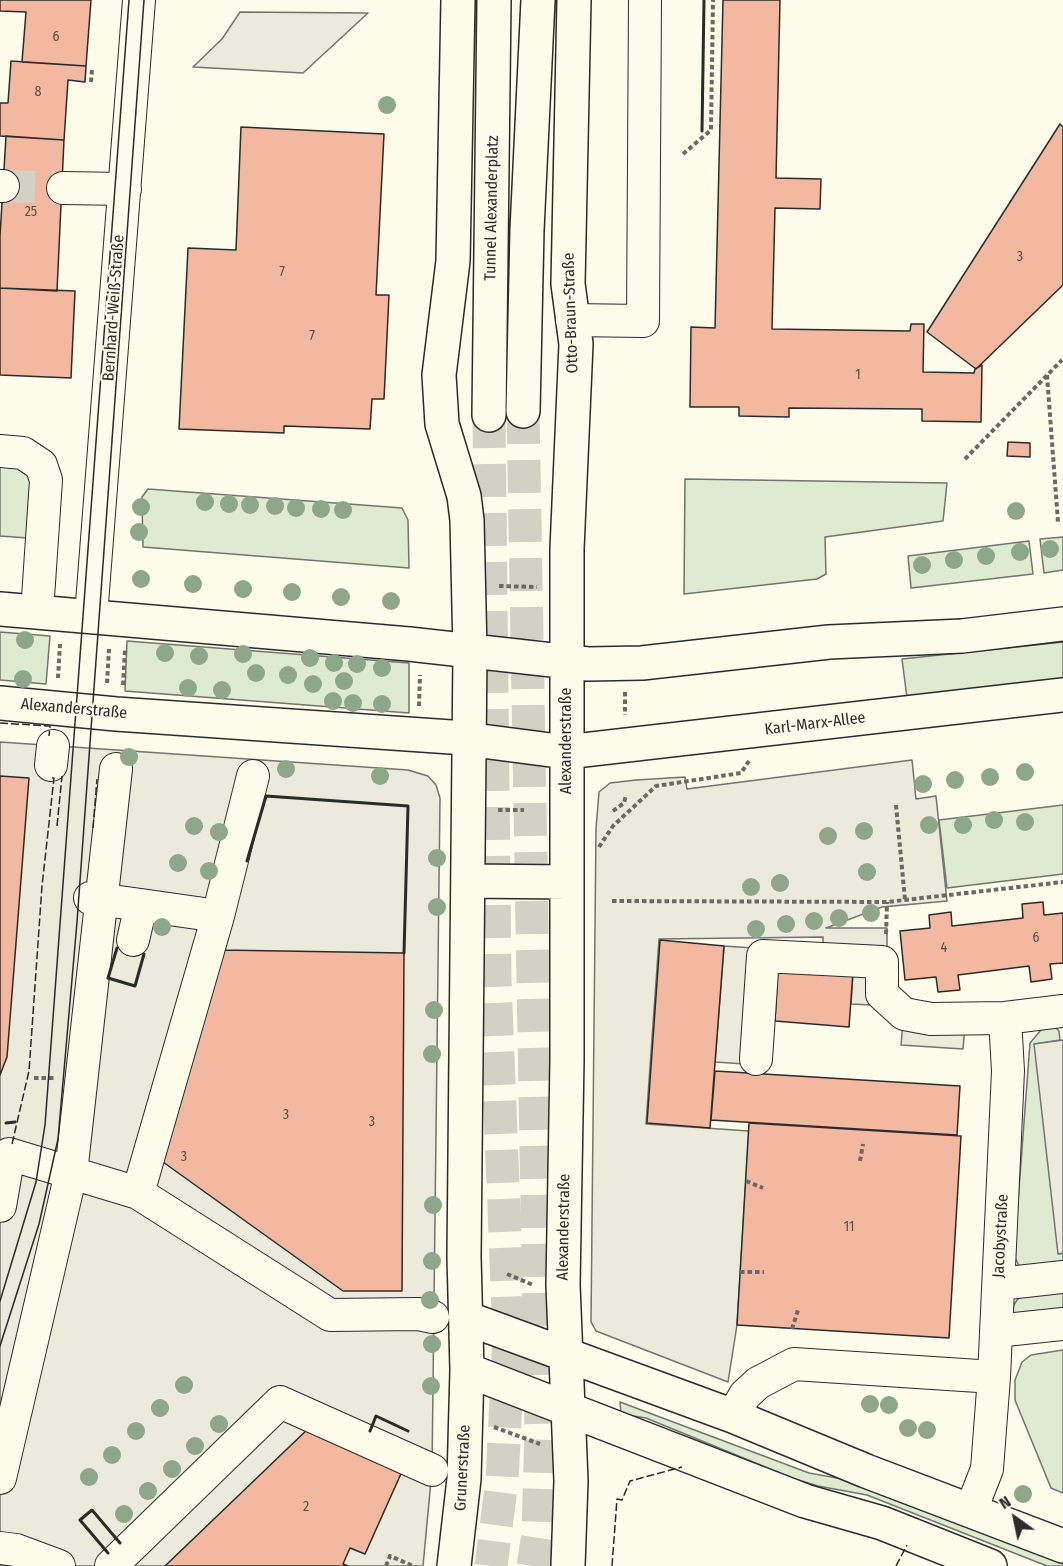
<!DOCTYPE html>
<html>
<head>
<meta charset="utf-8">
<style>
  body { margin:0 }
  #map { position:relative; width:1063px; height:1566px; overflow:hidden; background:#fdfbea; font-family:"Fira Sans Condensed",sans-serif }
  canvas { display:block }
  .north { position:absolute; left:985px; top:1488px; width:60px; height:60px; -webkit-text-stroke:4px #fdfbea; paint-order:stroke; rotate:327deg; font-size:16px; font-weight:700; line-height:24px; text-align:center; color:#2b2b2b }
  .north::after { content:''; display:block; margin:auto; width:21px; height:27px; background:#2b2b2b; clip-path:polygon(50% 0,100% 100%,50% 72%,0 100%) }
</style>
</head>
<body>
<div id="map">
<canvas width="1063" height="1566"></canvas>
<div class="north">N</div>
</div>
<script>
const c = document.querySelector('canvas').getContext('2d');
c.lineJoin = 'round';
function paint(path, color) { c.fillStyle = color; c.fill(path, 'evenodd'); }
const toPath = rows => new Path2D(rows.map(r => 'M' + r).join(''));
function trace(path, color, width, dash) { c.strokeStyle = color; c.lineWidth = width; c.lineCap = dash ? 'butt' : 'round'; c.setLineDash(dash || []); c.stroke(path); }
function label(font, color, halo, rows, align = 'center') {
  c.font = font + ' "Fira Sans Condensed",sans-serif'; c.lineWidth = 4.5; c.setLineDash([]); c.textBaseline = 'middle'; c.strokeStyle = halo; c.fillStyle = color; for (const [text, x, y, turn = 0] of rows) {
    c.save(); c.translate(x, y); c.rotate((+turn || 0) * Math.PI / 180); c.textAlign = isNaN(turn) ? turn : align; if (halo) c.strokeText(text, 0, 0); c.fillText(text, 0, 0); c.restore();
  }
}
const green = toPath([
  [0,457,25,469,31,480,28,538,0,536,0,457],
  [685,479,947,483,943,521,825,537,826,574,817,579,684,594,685,479],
  [148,489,402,508,408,520,409,568,143,547,142,497,148,489],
  [1063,537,1063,570,1044,573,1040,539,1063,537],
  [1029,541,1033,574,911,588,908,556,1029,541],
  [0,632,50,636,46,684,0,680,0,632],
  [127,641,409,663,409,713,125,691,127,641],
  [1063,642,1063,679,907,698,902,659,1063,642],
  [1063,805,1063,874,947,888,939,820,1063,805],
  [1054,1026,1059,1031,1060,1040,1035,1044,1059,1254,1063,1253,1063,1264,1019,1266,1014,1255,1030,1043,1041,1030,1054,1026],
  [1063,1290,1063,1311,1014,1316,1010,1311,1017,1300,1026,1293,1063,1290],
  [1063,1350,1063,1493,1051,1488,1015,1400,1015,1380,1022,1362,1031,1355,1063,1350],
  [620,1402,809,1473,848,1480,1063,1560,1063,1566,1047,1566,867,1495,818,1486,792,1478,646,1418,621,1414,620,1402]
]);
paint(green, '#deebd1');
trace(green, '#74746e', 1.5);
const parking = toPath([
  [240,12,368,13,303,73,193,67,222,39,240,12],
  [0,742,408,770,428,776,436,785,440,798,432,1470,423,1566,0,1566,0,742],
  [912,760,916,799,936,796,947,901,882,907,826,928,887,928,887,949,823,949,823,937,659,939,646,1124,749,1131,737,1325,728,1382,596,1331,591,1322,596,829,599,792,610,783,636,780,685,777,687,789,912,760],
  [724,946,754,948,745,1064,715,1062,724,946],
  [853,972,873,974,871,1005,851,1004,853,972],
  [903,1022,965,1026,963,1049,901,1045,903,1022],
  [1063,1040,1063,1253,1058,1254,1034,1044,1063,1040]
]);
paint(parking, '#eceadb');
trace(parking, '#74746e', 1.5);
const building = toPath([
  [0,0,91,0,86,66,22,62,26,12,0,11,0,0],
  [723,0,780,0,776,178,821,179,820,209,775,208,772,329,910,331,911,324,924,324,923,372,974,373,975,369,982,365,981,422,922,421,922,409,789,408,789,417,739,416,739,407,690,407,691,327,715,328,723,0],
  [11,61,86,66,85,82,68,80,64,140,0,136,0,103,8,103,11,61],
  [1060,124,1063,127,1063,285,976,369,927,332,1060,124],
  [241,127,384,134,376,295,389,295,384,399,372,399,370,429,284,426,284,433,179,429,188,248,236,250,241,127],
  [6,136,64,140,57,291,0,288,0,236,6,136],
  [0,288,75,291,71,378,0,375,0,288],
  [1008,442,1030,443,1030,457,1007,456,1008,442],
  [0,776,29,778,7,1057,0,1075,0,776],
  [1043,902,1044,915,1063,913,1063,963,1050,964,1052,979,1031,982,1029,966,958,975,960,990,938,992,936,977,905,980,900,931,930,928,929,915,951,912,952,926,1023,918,1022,904,1043,902],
  [660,940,724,946,710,1128,647,1123,660,940],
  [221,950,404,953,402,1291,343,1291,156,1157,221,950],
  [778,967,853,972,849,1027,775,1021,778,967],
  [715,1071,960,1086,957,1135,711,1120,715,1071],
  [749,1123,961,1136,949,1338,737,1325,749,1123],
  [311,1426,404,1467,365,1554,350,1548,343,1564,348,1566,165,1566,311,1426]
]);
paint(building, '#f2b8a0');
trace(building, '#2b2b2b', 1.5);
trace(toPath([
  [3,186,63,188]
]), '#d3d1c4', 32, [32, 16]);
trace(toPath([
  [523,411,541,1430,538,1534,533,1566],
  [489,415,495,981,509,1337,502,1481,491,1566]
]), '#d3d1c4', 33, [33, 16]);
const minor = toPath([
  [0,186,3,186],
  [63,188,125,189],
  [572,320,643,321,645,0],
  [0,451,23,453,41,465,46,480,37,612],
  [91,616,139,0],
  [51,765,53,746],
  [253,776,218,916,138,1193,330,1315,418,1314,433,1317],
  [90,898,141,905,133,940],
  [141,905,218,916],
  [756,1059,763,956,882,962,882,994,904,1014,931,1019,1005,1018,1063,1011],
  [0,1206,9,1154,138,1193],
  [999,1284,1063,1277],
  [996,1331,1063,1324],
  [733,1416,745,1395,758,1383,794,1364,994,1377],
  [0,1478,71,1173,116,769],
  [971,1510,987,1469,994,1377,1008,1071,1005,1018],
  [0,1548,16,1550,59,1566],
  [111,1566,280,1402,432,1470]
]);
const major = toPath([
  [523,411,527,230,538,0],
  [489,415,494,0],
  [0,609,409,644,588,664,642,663,829,642,962,636,1063,624],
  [0,703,116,714,451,737,566,752,1063,695],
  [468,881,567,882],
  [466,1318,733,1416,866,1471,1063,1546],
  [467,1370,805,1501,882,1523,990,1566],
  [454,1566,464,1479,467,1370,464,1257,470,652,467,520,464,496,442,424,439,375,453,261,458,0],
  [568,1566,571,1481,563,1285,567,1060,567,549,576,344,568,284,574,0]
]);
trace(minor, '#2b2b2b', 34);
trace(major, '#2b2b2b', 36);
trace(toPath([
  [91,82,92,70],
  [683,154,711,130,713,0],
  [1047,375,1058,522],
  [965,459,1062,360],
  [499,586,537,587],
  [58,678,60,644],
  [107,683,109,649],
  [123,685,125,650],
  [625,692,625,715],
  [419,706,420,675],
  [896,805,905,900],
  [498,810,524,810],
  [613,811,624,803,626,795],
  [599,847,613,826,656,786,741,773,749,761],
  [612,901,887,902,1063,882],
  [886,934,887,902],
  [34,1078,54,1078],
  [860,1161,863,1144],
  [746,1181,763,1188],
  [740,1272,764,1272],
  [507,1274,533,1285],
  [792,1329,798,1310],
  [494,1427,540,1444],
  [386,1566,390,1556,413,1566]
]), '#6a6964', 4, [4.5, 3]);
trace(minor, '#fdfbea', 32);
trace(major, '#fdfbea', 33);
trace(toPath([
  [0,1301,36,1182,45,1125,129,0],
  [0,1346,39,1224,58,1139,77,922,144,0]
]), '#2b2b2b', 1.5);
trace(toPath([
  [0,723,50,726,49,736],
  [57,826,62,776],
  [93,828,97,779],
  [12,1144,29,1071,42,886,54,778,51,778],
  [612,1566,617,1499,622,1500,630,1481,682,1467],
  [896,1566,907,1545]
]), '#2b2b2b', 1.5, [8, 3]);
trace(toPath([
  [702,131,704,0],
  [247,861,266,796,408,806,404,953],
  [117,948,108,978,135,986,144,954],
  [6,1123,15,1122],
  [370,1431,376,1416,408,1431],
  [108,1553,80,1520,92,1510,120,1543]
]), '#2b2b2b', 3);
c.fillStyle = '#8ea78a';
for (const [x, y] of [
  [387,105],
  [205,502],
  [229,504],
  [250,505],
  [275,506],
  [141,507],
  [296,508],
  [321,509],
  [343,510],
  [1016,511],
  [139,532],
  [1050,549],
  [1020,552],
  [986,556],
  [954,560],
  [922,565],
  [141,579],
  [193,584],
  [243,589],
  [292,592],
  [341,597],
  [391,601],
  [25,640],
  [165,653],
  [243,654],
  [199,656],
  [310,658],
  [334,663],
  [357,664],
  [382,668],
  [256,673],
  [288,675],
  [23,679],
  [344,681],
  [313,684],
  [188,688],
  [222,690],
  [333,701],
  [353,703],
  [382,704],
  [129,757],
  [286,769],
  [1025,772],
  [380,776],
  [990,777],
  [955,780],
  [923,784],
  [994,820],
  [1025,822],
  [929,825],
  [963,825],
  [194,826],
  [864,831],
  [219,832],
  [828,836],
  [437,858],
  [178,863],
  [209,871],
  [867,872],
  [780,883],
  [751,887],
  [437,907],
  [871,913],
  [839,918],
  [814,921],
  [786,924],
  [162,927],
  [756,929],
  [434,1010],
  [432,1054],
  [433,1205],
  [432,1261],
  [430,1300],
  [432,1344],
  [184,1385],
  [431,1386],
  [870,1404],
  [889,1405],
  [160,1408],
  [219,1424],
  [908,1428],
  [927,1430],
  [136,1431],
  [195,1446],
  [112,1455],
  [172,1469],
  [89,1477],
  [148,1491],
  [1023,1494],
  [124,1514]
]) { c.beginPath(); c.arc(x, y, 9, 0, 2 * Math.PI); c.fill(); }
label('14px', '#5d4e48', null, [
  ["6",56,37],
  ["8",38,92],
  ["25",31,212],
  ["3",1020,257],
  ["7",282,272],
  ["7",312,336],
  ["1",858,375],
  ["6",1036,938],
  ["4",944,948],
  ["3",286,1115],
  ["3",372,1122],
  ["3",184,1157],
  ["11",849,1227],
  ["2",306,1507]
]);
label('16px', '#2b2b2b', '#fdfbea', [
  ["Tunnel Alexanderplatz",492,208,-89],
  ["Bernhard-Weiß-Straße",114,308,-86],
  ["Otto-Braun-Straße",571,313,-92],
  ["Alexanderstraße",74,709,5],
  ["Karl-Marx-Allee",815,724,-7],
  ["Alexanderstraße",567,741,-90],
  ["Alexanderstraße",564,1227,-89],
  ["Jacobystraße",1001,1236,-87],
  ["Grunerstraße",463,1468,-87]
]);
</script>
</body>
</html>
